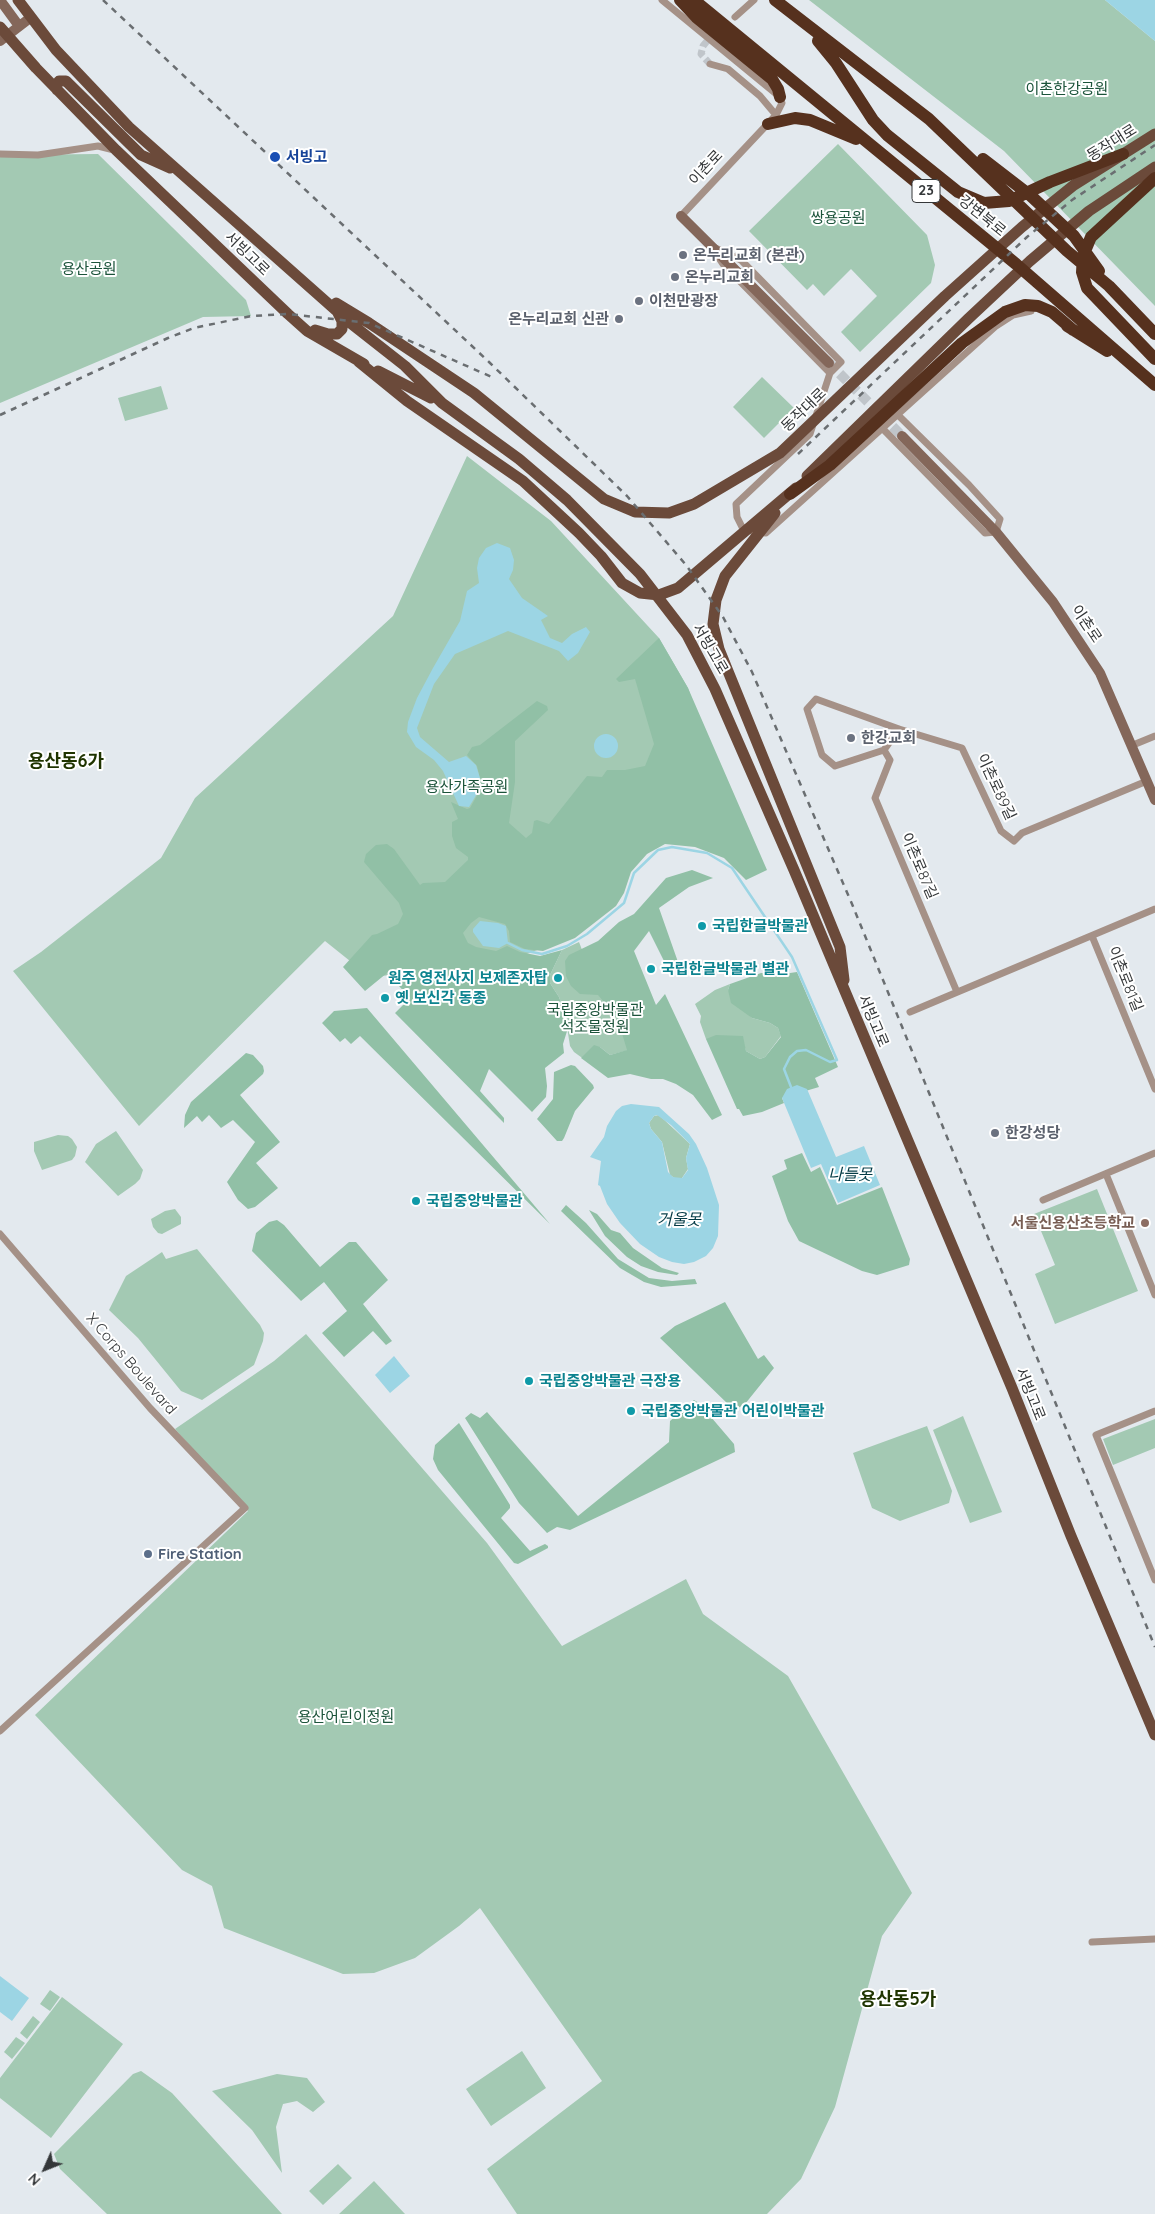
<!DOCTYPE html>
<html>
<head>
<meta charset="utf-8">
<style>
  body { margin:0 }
  #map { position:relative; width:1155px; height:2214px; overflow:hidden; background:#e3e9ee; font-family:Quicksand,sans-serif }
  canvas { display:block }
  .north { position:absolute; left:20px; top:2144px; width:50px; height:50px; -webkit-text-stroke:4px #fff; paint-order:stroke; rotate:226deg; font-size:14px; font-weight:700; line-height:20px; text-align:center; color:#343739 }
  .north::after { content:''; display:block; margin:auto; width:18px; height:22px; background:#343739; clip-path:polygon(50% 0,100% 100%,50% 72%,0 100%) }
</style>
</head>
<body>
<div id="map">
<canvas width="1155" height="2214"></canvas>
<div class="north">N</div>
</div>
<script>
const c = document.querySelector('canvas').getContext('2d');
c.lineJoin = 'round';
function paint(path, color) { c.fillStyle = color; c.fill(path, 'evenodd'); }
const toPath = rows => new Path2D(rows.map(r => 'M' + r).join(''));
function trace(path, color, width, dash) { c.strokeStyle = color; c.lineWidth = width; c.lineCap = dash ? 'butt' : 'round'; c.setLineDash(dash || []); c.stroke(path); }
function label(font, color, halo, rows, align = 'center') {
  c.font = font + ' Quicksand,"Noto Sans KR",sans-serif'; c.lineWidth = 4; c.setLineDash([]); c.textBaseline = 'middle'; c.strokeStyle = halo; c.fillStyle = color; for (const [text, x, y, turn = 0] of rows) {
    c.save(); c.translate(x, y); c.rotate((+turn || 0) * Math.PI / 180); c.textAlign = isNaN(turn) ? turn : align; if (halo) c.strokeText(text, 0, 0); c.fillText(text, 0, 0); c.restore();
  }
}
paint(toPath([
  [809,0,1105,0,1155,41,1155,306,1004,151],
  [838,144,927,235,935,265,931,283,860,352,841,332,877,296,851,269,824,296,813,284,807,290,749,231],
  [98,154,246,300,251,316,203,317,0,403,0,155],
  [762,377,794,408,764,438,733,407],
  [161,386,168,409,125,421,118,398],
  [467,456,551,521,659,638,688,688,741,841,652,841,574,936,498,965,370,977,325,941,139,1126,13,971,41,952,161,858,195,798,393,616],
  [579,942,584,955,630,1003,648,1045,610,1055,600,1047,585,1060,574,1052,570,1046,565,1014,559,997,550,983,550,975,562,950],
  [730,984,728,990,752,1018,770,1023,778,1028,781,1036,765,1057,760,1059,746,1051,744,1045,706,1039,700,1022,701,1016,695,1004,715,990],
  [659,1115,690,1144,686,1158,688,1169,682,1178,676,1179,670,1175,662,1142,651,1129,649,1123,654,1116],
  [116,1131,143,1170,140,1179,135,1184,118,1196,85,1162,96,1144],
  [58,1135,68,1136,72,1139,77,1147,75,1156,72,1160,42,1170,34,1151,34,1142],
  [1097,1189,1138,1291,1055,1324,1035,1274,1055,1265,1034,1214],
  [175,1209,181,1217,181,1224,162,1234,158,1233,153,1227,151,1219,165,1211],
  [197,1249,260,1325,264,1333,263,1341,254,1365,202,1400,181,1391,138,1338,109,1310,126,1276,162,1252,166,1259],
  [306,1334,487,1543,562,1646,686,1579,703,1614,788,1676,912,1893,882,1936,835,2107,801,2179,767,2214,517,2214,487,2169,602,2081,480,1908,459,1926,415,1958,374,1973,343,1974,224,1928,212,1886,182,1870,35,1715,248,1511,175,1429,274,1361],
  [963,1416,1002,1512,970,1523,933,1430],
  [1155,1419,1155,1448,1113,1465,1103,1439],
  [927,1426,952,1491,949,1503,900,1521,872,1508,853,1453],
  [50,1990,60,1997,50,2011,40,2004],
  [62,1997,123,2044,51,2138,0,2098,0,2078],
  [33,2016,40,2022,27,2039,20,2033],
  [16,2037,25,2043,12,2059,4,2052],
  [522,2051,546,2088,491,2126,466,2089],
  [141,2071,172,2093,282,2214,107,2214,60,2169,54,2154,133,2074],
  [277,2074,307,2078,325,2102,313,2112,297,2101,283,2104,276,2127,282,2173,252,2130,212,2091],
  [338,2164,352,2178,323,2205,309,2191],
  [374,2181,405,2214,339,2214]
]), '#a3c9b3');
paint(toPath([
  [659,638,688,688,767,870,746,880,724,858,695,847,665,844,647,854,631,872,624,893,616,906,575,938,543,951,525,949,510,942,509,931,505,924,479,917,471,923,463,933,468,943,476,947,496,951,507,946,520,952,540,956,562,950,550,975,550,983,559,997,565,1014,568,1028,563,1044,564,1053,545,1068,547,1086,546,1097,532,1112,489,1069,480,1091,504,1118,504,1123,395,1013,410,998,387,973,365,991,343,967,372,935,377,934,398,924,403,914,399,903,364,862,366,854,376,845,387,844,394,849,420,885,423,883,445,882,468,860,468,857,456,848,452,836,452,822,458,819,451,802,467,809,470,808,479,792,480,779,477,766,467,755,472,747,480,745,537,701,547,706,548,710,515,741,515,782,509,823,526,838,532,833,534,821,537,820,549,824,587,776,602,777,607,770,625,770,645,766,654,744,635,679,619,682,616,679],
  [692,870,713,878,689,887,659,908,678,962,666,965,649,931,634,951,656,1005,665,994,722,1115,712,1120,693,1095,676,1084,663,1079,651,1079,630,1074,608,1078,581,1058,594,1045,600,1047,610,1055,627,1050,621,1030,622,1024,633,1017,627,1008,616,1013,611,1010,598,995,580,994,571,986,566,976,565,961,569,955,598,941,619,922,634,914,666,878],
  [797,972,838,1067,815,1078,819,1087,782,1098,784,1103,762,1112,743,1116,739,1109,737,1109,706,1039,716,1035,743,1036,746,1051,760,1059,765,1057,781,1037,778,1028,770,1023,752,1018,731,1003,728,990,730,984,761,973,783,974],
  [367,1008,550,1224,360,1036,351,1044,345,1038,340,1042,322,1023,334,1011],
  [246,1053,253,1055,263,1066,264,1071,263,1074,240,1095,280,1142,256,1163,278,1188,255,1207,248,1209,238,1200,227,1182,255,1142,233,1120,221,1128,209,1115,202,1122,197,1116,184,1128,185,1115,191,1102],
  [571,1065,575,1066,593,1085,594,1088,575,1111,564,1138,562,1141,557,1141,537,1119,553,1099,554,1072],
  [802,1153,811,1172,820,1167,837,1205,882,1187,910,1259,909,1265,877,1275,862,1271,799,1241,788,1221,772,1176,787,1169,784,1160],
  [566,1205,586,1223,618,1259,649,1278,672,1281,695,1279,697,1284,661,1287,644,1282,620,1268,561,1211],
  [589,1210,597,1214,611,1230,620,1233,633,1248,662,1268,679,1273,677,1275,658,1272,641,1266,627,1257,605,1236],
  [277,1220,284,1225,320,1267,349,1242,356,1242,388,1280,363,1304,392,1341,386,1345,373,1331,344,1357,322,1333,347,1311,324,1282,301,1301,252,1251,256,1233,269,1222],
  [725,1302,758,1359,764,1355,774,1368,745,1404,738,1408,731,1407,660,1338,675,1326],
  [694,1400,699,1403,734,1444,735,1452,570,1530,557,1527,547,1533,519,1503,465,1418,471,1413,480,1418,487,1412,578,1516,669,1442,670,1421],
  [459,1423,510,1505,510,1508,501,1518,530,1551,545,1544,548,1546,548,1548,518,1564,514,1563,438,1470,433,1459,435,1445]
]), '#91c0a6');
paint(toPath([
  [1105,0,1155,0,1155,41],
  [497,543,510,548,514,560,513,570,509,579,522,598,548,616,541,620,550,638,562,643,572,634,586,627,590,632,578,653,568,661,559,651,508,631,455,654,434,684,417,728,420,737,449,762,466,756,476,765,480,778,478,792,469,807,459,806,443,771,434,760,416,747,407,732,408,722,417,698,433,668,460,621,467,591,479,583,477,568,479,558,486,548],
  '594 746a12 12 0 1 1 24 0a12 12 0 1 1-24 0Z',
  [480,921,498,923,506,926,508,943,499,948,483,946,473,932,473,929],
  [797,1085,807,1089,836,1157,864,1146,880,1185,838,1203,821,1164,811,1168,782,1098,787,1089],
  [631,1104,659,1107,689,1134,696,1144,707,1168,719,1205,718,1236,713,1248,706,1256,694,1262,684,1264,672,1262,659,1257,640,1244,620,1223,607,1204,600,1186,598,1185,601,1161,590,1157,604,1137,607,1126,616,1111,622,1106],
  [657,1115,671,1125,690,1144,686,1158,688,1170,682,1178,673,1177,668,1172,662,1142,651,1129,649,1123,654,1116],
  [394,1356,410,1376,390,1393,375,1375],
  [0,1976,29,1998,12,2021,0,2012]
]), '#9cd5e4');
trace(toPath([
  [508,943,522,950,542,954,567,946,587,934,624,903,634,873,658,850,672,847,707,853,732,868,792,957,837,1060,830,1062,806,1050,797,1051,790,1057,784,1069,791,1087]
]), '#9cd5e4', 2.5);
trace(toPath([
  [710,64,701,54,703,46,711,36]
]), '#c0c5ca', 7, [7, 3.5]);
trace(toPath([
  [829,363,902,436]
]), '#c0c5ca', 10, [10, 5]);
trace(toPath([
  [662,0,780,97,782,103,776,115,681,216],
  [735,17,754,0],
  [710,64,728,69,760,96,776,115],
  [0,154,38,155,98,146,114,150],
  [711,246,741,260,841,362,830,373,723,264,711,246],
  [830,373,810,434,736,504,737,517,742,527,754,532,766,533,996,326,1013,315,1031,311],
  [883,429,985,533,996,532,1000,519,969,485,898,415],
  [899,729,884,750,835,766,822,755,807,709,816,699,899,729,962,748,1001,831,1014,841,1022,833,1147,781],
  [1133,745,1155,736],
  [884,750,890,760,875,798,957,992],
  [1092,936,1155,1089],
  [910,1012,1155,909],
  [1106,1174,1155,1295],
  [1043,1200,1155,1153],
  [0,1234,150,1408,245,1508,0,1731],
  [1155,1411,1096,1435,1155,1580],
  [1092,1942,1155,1939]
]), '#a59187', 7);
trace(toPath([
  [0,0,19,26],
  [0,41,30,18],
  [681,216,829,363],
  [902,436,996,532,1053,602,1100,673,1155,800]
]), '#84675a', 10);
trace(toPath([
  [18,0,56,50,129,127,349,322,405,366,442,403,519,459,567,500,640,574,687,635,715,689,794,870,1012,1388,1071,1536,1155,1735],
  [0,27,36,68,116,150,288,314,307,331,364,364],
  [57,90,56,85,59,81,66,81,141,155,170,168],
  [336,303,369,323,474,393,604,499,635,512,669,513,694,504,780,453,945,296,1022,227,1074,185,1155,134],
  [315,330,328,334,337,334,342,329,342,321,338,313],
  [359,362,407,401,523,481,579,533,601,556,622,583,640,593,659,595,678,588,796,488],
  [378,371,431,398],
  [807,476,968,319,1030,261,1089,211,1155,167],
  [775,513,725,576,716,600,713,624,719,649,840,947,844,980]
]), '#6b4a3a', 11);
trace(toPath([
  [680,0,696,17,772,79,778,89,780,97],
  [694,0,1016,264,1155,385],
  [775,0,929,119,1067,251,1109,286,1155,334],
  [818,41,836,63,873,120,887,135,958,192,984,203,1009,201,1050,182,1123,154],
  [768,124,795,118,810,120,856,139],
  [983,159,1031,196,1074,236,1099,271],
  [1155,178,1091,237,1083,256,1082,272,1087,288,1155,359],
  [1067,326,1107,351],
  [790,494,830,465,962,343,1005,312,1025,305,1038,306,1052,312,1073,330]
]), '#56311e', 12);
trace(toPath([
  [103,0,489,362,627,496,686,565,723,617,752,672,852,904,1155,1647],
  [0,415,168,338,194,328,251,316,288,314,369,323,494,378],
  [798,454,1027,237,1072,200,1155,145]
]), '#6a6e71', 2.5, [6, 6]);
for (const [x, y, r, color] of [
  [275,157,6,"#1a4fb4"],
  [683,255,5,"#6b7280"],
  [675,277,5,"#6b7280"],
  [639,301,5,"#6b7280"],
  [619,319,5,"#6b7280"],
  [851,738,5,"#6b7280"],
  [702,926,5,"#0f9aa8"],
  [651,969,5,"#0f9aa8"],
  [558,978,5,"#0f9aa8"],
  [385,998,5,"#0f9aa8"],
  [995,1133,5,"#6b7280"],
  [416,1201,5,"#0f9aa8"],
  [1145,1223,5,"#8d6e63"],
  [529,1381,5,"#0f9aa8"],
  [631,1411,5,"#0f9aa8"],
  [148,1554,5,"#5c6f8a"]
]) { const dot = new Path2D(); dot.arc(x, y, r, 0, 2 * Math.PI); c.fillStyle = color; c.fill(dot); trace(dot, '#fff', 2); }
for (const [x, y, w] of [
  [926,191,28]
]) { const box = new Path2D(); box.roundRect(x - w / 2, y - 11.5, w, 23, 4); c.fillStyle = '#fff'; c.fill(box); trace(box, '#343739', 1); }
label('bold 14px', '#343739', null, [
  ["23",926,191]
]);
label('15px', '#1b533a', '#fff', [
  ["이촌한강공원",1067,89],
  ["쌍용공원",838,218],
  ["용산공원",89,269],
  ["용산가족공원",467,787],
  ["국립중앙박물관",595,1010],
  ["석조물정원",595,1027],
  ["용산어린이정원",346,1717]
]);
label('15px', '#343739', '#fff', [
  ["동작대로",1112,143,-32],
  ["이촌로",706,168,-47],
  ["강변북로",982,216,39],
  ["서빙고로",247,254,44],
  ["동작대로",804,410,-44],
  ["이촌로",1086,624,56],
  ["서빙고로",710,649,60],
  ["이촌로89길",996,787,65],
  ["이촌로87길",919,866,67],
  ["이촌로81길",1125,979,68],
  ["서빙고로",873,1021,67],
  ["X Corps Boulevard",131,1364,49],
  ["서빙고로",1030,1394,68]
]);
label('bold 15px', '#164399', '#fff', [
  ["서빙고",286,157]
], 'left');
label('bold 15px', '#5b616d', '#fff', [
  ["온누리교회 (본관)",693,255],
  ["온누리교회",685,277],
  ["이천만광장",649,301],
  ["온누리교회 신관",609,319,"right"],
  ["한강교회",861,738],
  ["한강성당",1005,1133]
], 'left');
label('bold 15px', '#0d838f', '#fff', [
  ["국립한글박물관",712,926],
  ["국립한글박물관 별관",661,969],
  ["원주 영전사지 보제존자탑",548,978,"right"],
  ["옛 보신각 동종",395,998],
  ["국립중앙박물관",426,1201],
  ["국립중앙박물관 극장용",539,1381],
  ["국립중앙박물관 어린이박물관",641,1411]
], 'left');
label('bold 15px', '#785e54', '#fff', [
  ["서울신용산초등학교",1135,1223]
], 'right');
label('bold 15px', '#4e5e75', '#fff', [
  ["Fire Station",158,1554]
], 'left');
label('italic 16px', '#043b46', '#fff', [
  ["나들못",850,1175],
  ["거울못",679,1220]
]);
label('bold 18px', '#1f3400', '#fff', [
  ["용산동6가",66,762],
  ["용산동5가",898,2000]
]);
</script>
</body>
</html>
